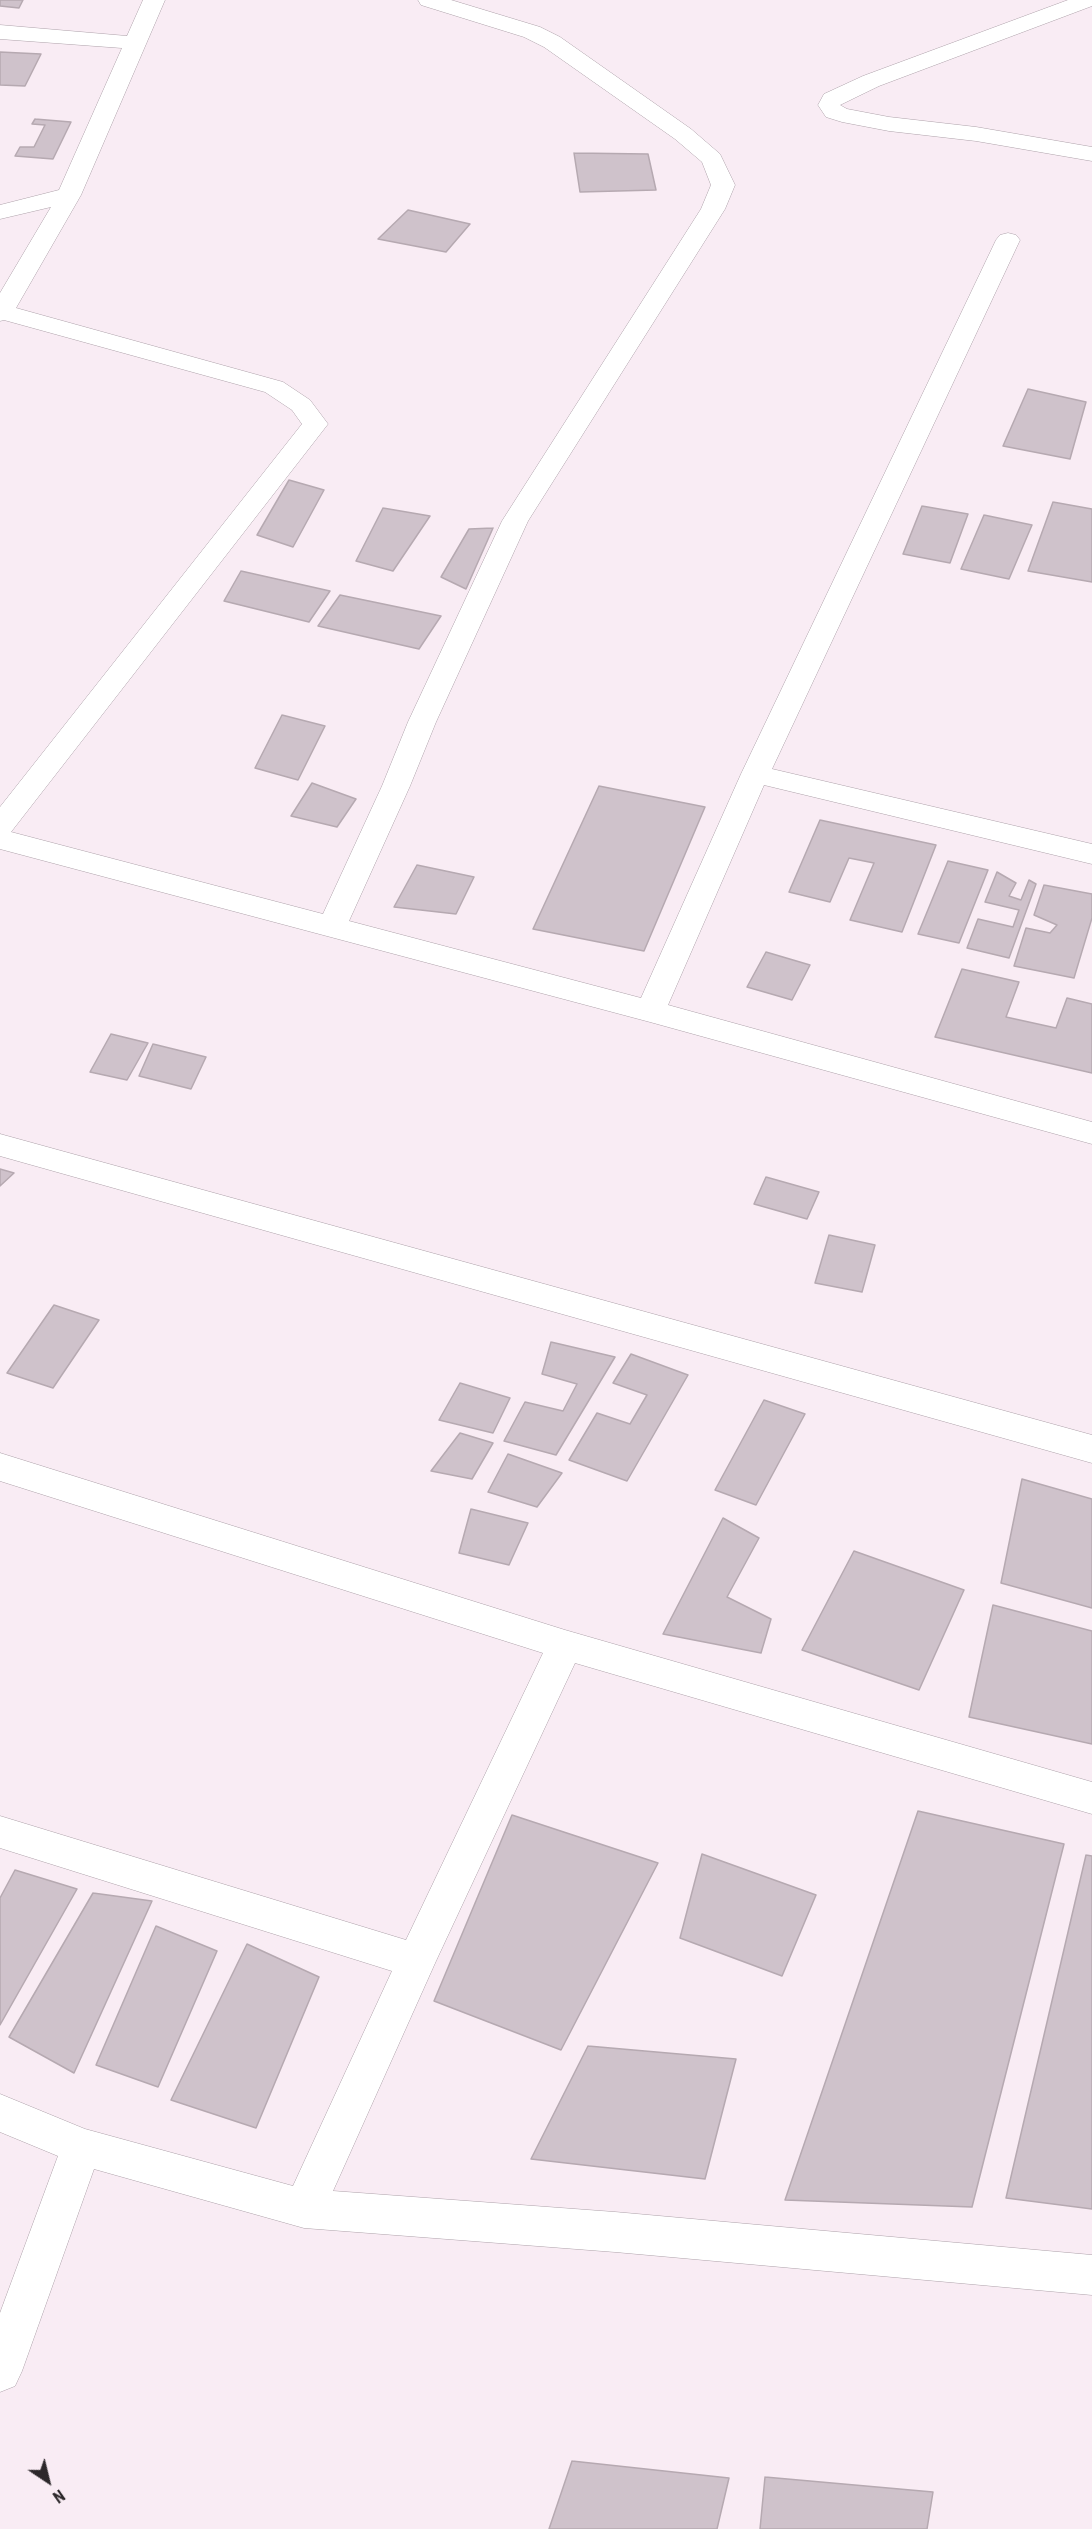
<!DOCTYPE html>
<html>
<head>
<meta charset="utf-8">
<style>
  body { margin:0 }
  #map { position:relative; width:1092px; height:2529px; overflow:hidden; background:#f9ecf4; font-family:"Roboto Condensed",sans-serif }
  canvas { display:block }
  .north { position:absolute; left:18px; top:2451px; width:60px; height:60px; -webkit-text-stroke:4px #f9ecf4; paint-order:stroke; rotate:145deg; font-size:16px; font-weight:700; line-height:24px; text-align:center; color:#2d282b }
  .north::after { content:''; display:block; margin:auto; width:21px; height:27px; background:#2d282b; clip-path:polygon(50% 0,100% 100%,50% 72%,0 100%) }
</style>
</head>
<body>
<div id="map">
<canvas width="1092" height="2529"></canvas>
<div class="north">N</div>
</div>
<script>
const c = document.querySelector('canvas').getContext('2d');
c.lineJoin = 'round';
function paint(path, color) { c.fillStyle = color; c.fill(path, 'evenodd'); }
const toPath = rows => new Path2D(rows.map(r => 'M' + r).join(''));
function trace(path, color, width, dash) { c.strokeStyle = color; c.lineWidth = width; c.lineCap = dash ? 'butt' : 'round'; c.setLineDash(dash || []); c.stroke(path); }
const building = toPath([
  [0,0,23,0,19,8,0,6,0,0],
  [0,52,41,54,25,86,0,85,0,52],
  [35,119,71,122,53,159,15,156,20,147,34,147,45,125,32,124,35,119],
  [574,153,648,154,656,190,580,192,574,153],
  [408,210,470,224,446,252,378,239,408,210],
  [1028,389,1086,402,1070,459,1003,446,1028,389],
  [289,480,324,490,293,547,257,535,289,480],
  [1053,502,1092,509,1092,582,1028,571,1053,502],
  [922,506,968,514,950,563,903,554,922,506],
  [383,508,430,516,393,571,356,561,383,508],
  [984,515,1032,525,1009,579,961,569,984,515],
  [493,528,466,589,441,577,469,529,493,528],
  [241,571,330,591,309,622,224,601,241,571],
  [340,595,441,616,419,649,318,626,340,595],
  [282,715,325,726,298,780,255,768,282,715],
  [312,783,356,799,337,827,291,816,312,783],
  [599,786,705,807,644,951,533,929,599,786],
  [820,820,936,845,902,932,850,920,874,863,849,858,830,902,789,892,820,820],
  [948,861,988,870,959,943,918,934,948,861],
  [417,865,474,877,456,914,394,907,417,865],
  [997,872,1016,883,1009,896,1021,900,1029,880,1036,884,1009,958,967,948,978,919,1013,927,1019,910,985,902,997,872],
  [1044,885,1092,894,1092,918,1074,978,1014,966,1026,928,1050,933,1057,925,1034,915,1044,885],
  [766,952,810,965,792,1000,747,987,766,952],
  [962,969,1019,982,1006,1017,1056,1028,1067,998,1092,1004,1092,1073,935,1037,962,969],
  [111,1034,148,1043,127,1080,90,1072,111,1034],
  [153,1044,206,1057,191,1089,139,1076,153,1044],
  [0,1169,14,1173,0,1186,0,1169],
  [766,1177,819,1192,807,1219,754,1204,766,1177],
  [829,1235,875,1245,862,1292,815,1283,829,1235],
  [54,1305,99,1320,53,1388,7,1373,54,1305],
  [551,1342,615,1357,556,1455,504,1441,525,1402,563,1411,577,1384,542,1374,551,1342],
  [631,1354,688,1375,627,1481,569,1460,597,1413,630,1424,647,1395,613,1383,631,1354],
  [460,1383,510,1398,493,1433,439,1420,460,1383],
  [764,1400,805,1414,756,1505,715,1490,764,1400],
  [460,1433,493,1443,472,1479,431,1471,460,1433],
  [508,1454,562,1473,537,1507,488,1492,508,1454],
  [1022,1479,1092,1499,1092,1608,1001,1583,1022,1479],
  [471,1509,528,1523,509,1565,459,1553,471,1509],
  [723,1518,759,1538,727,1597,771,1619,761,1653,663,1634,723,1518],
  [854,1551,964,1590,919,1690,802,1650,854,1551],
  [993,1605,1092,1631,1092,1744,969,1717,993,1605],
  [918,1811,1064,1844,972,2207,785,2200,918,1811],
  [512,1815,658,1863,561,2050,434,2001,512,1815],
  [702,1854,816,1895,782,1976,680,1938,702,1854],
  [1086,1855,1092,1856,1092,2209,1006,2198,1086,1855],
  [15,1870,77,1889,0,2025,0,1898,15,1870],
  [93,1893,152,1901,74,2073,9,2037,93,1893],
  [156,1926,217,1951,158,2087,96,2065,156,1926],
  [247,1944,319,1977,256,2128,171,2100,247,1944],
  [588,2046,736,2059,705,2179,531,2159,588,2046],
  [572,2461,729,2478,717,2529,549,2529,572,2461],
  [765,2477,933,2492,927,2529,760,2529,765,2477]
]);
paint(building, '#cfc2cb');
trace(building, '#b6a9b1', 1.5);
const minor = toPath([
  [143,0,165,0,81,195,16,308,283,382,310,400,328,424,11,832,323,914,382,786,408,722,502,521,701,209,711,185,702,162,675,139,544,47,524,37,421,5,418,0,451,0,540,27,560,37,691,129,720,154,735,185,725,209,528,521,436,722,410,786,349,921,641,998,741,774,996,240,1000,235,1008,233,1016,235,1020,240,772,769,1092,844,1092,864,764,785,668,1005,1092,1122,1092,1144,650,1022,0,849,0,807,302,424,292,410,265,392,4,320,0,321,0,293,51,207,0,219,0,205,59,190,122,48,0,39,0,25,127,36,143,0],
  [1068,0,1092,0,1092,6,879,86,840,105,847,109,889,117,976,127,1092,147,1092,161,976,141,889,131,842,122,826,117,818,105,824,94,863,76,1068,0],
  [0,1134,1092,1435,1092,1463,0,1156,0,1134],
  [0,1453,565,1630,1092,1782,1092,1814,575,1663,436,1961,333,2191,615,2212,1092,2255,1092,2295,615,2252,304,2228,94,2169,22,2371,15,2386,0,2392,0,2313,58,2156,0,2132,0,2094,85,2129,293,2186,392,1971,0,1848,0,1816,406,1940,543,1653,0,1481,0,1453]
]);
trace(minor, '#aea2aa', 1);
paint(minor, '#fff');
</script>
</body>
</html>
